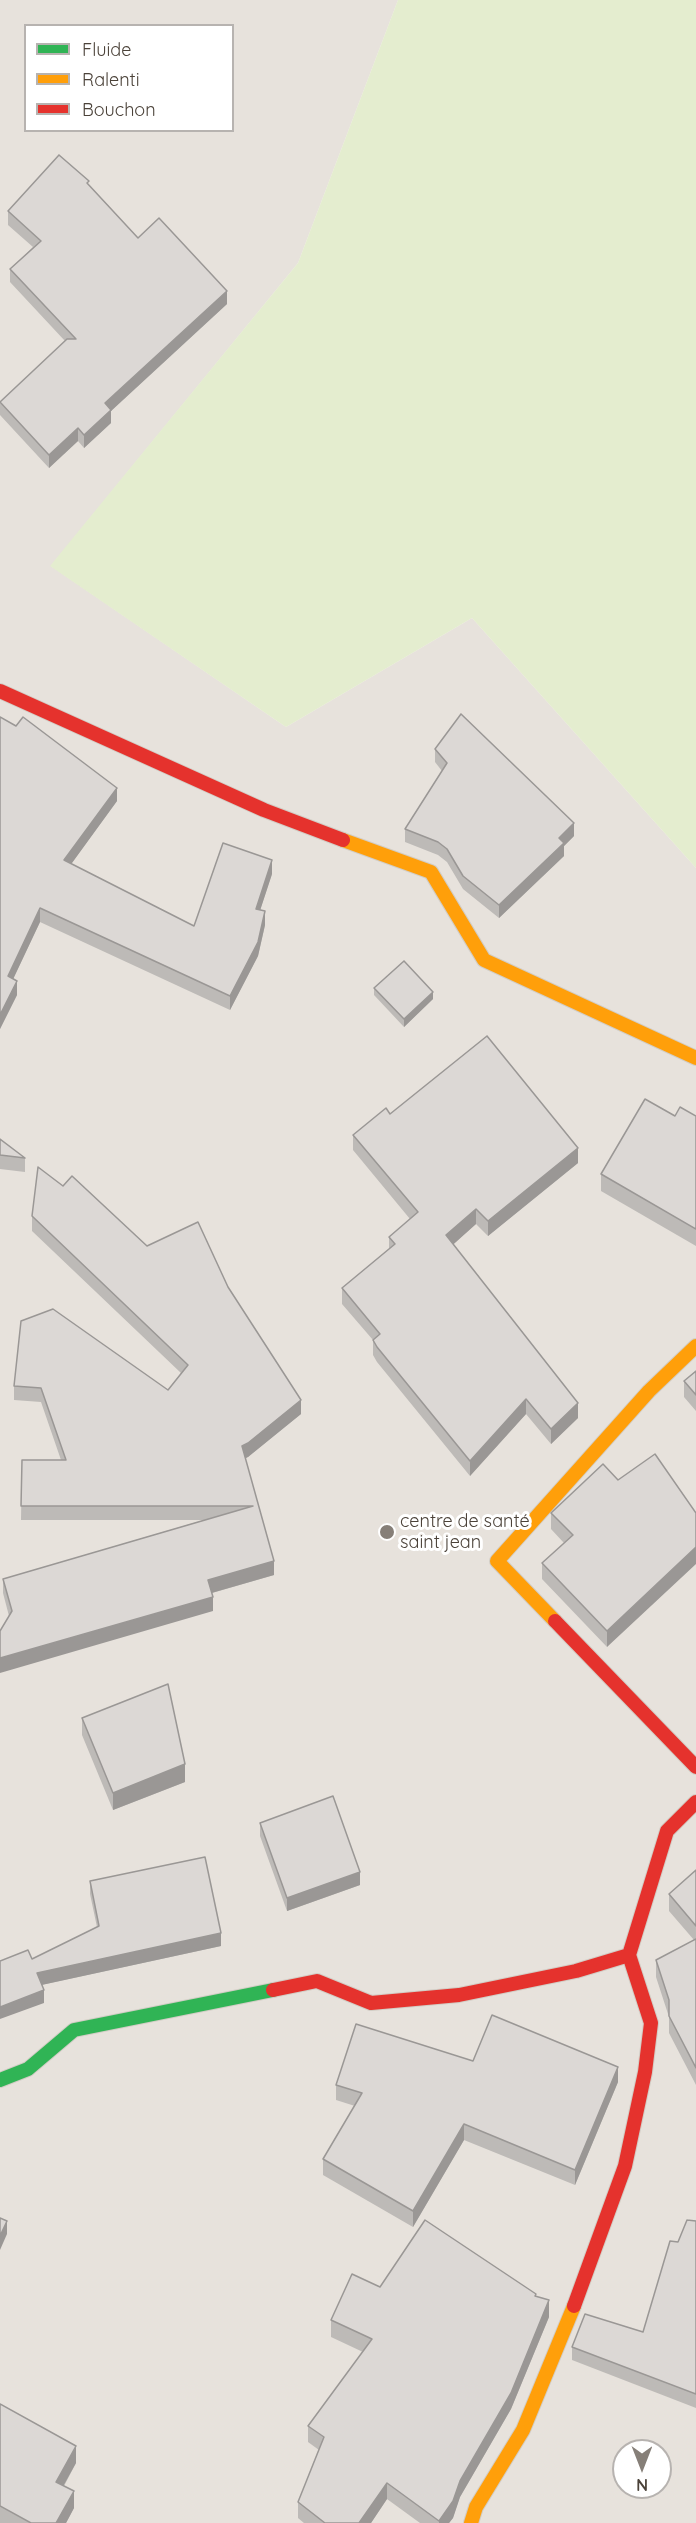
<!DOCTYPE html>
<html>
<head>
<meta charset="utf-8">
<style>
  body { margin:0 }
  #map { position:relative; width:696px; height:2523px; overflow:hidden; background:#f4f1ee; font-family:Quicksand,sans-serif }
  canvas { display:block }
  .legend { position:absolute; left:24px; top:24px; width:210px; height:108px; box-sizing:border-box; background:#fff; border:2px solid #b7b3b0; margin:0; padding:8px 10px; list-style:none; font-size:18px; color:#4b4239 }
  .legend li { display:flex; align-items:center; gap:12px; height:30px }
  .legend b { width:30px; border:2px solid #b7b3b0 }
  .north { position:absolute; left:612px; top:2439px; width:60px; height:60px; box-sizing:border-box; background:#fff; border:2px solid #b7b3b0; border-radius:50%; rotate:180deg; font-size:16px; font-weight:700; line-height:24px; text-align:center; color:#4b4239 }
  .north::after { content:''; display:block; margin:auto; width:21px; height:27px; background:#867f78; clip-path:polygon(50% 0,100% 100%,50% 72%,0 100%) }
</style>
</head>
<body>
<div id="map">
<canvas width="696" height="2523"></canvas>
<ul class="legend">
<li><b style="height:8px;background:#30b455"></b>Fluide</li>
<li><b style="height:8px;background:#ff9f0a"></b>Ralenti</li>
<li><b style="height:8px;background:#e5322d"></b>Bouchon</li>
</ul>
<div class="north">N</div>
</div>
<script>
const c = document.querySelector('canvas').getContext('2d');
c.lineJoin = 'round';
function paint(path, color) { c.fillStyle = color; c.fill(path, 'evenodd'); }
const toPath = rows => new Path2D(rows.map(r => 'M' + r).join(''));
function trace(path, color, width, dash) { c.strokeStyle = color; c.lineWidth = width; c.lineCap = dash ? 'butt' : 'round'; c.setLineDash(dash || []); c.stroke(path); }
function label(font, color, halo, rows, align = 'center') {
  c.font = font + ' Quicksand,sans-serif'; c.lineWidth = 6; c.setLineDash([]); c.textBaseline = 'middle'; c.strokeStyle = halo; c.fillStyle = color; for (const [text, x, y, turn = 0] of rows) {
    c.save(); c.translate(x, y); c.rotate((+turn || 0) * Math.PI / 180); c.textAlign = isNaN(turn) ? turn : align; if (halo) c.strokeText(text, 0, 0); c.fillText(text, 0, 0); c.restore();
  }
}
paint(toPath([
  [0,0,398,0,298,263,51,566,286,727,472,618,696,868,696,2523,0,2523],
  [26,26,232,26,232,130,26,130],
  [624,2451,660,2451,660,2487,624,2487]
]), '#e7e2dc');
paint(toPath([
  [398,0,696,0,696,868,472,618,286,727,50,566,298,263]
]), '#e4edcf');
const fast = toPath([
  [0,2080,28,2069,74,2030,273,1990]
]);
const slow = toPath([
  [343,840,431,872,484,960,696,1058],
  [555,1621,497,1561,649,1391,696,1346],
  [471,2523,476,2507,523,2430,574,2306]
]);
const jam = toPath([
  [0,691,264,810,343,840],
  [555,1621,696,1767],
  [273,1990,317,1981,371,2003,459,1995,576,1971,629,1955],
  [574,2306,625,2166,645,2072,651,2023,629,1955,667,1831,696,1802]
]);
trace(fast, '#d2cdc5', 16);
trace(slow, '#d2cdc5', 16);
trace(jam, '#d2cdc5', 16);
trace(fast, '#30b455', 14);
trace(slow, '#ff9f0a', 14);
trace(jam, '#e5322d', 14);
paint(toPath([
  [89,185,138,238,227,304,111,411,111,423,84,448,78,441,49,468,0,415,0,402,65,341,10,282,10,269,33,247,8,225,8,211],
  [0,717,117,801,71,864,194,926,272,874,260,910,265,925,258,956,230,1010,40,922,13,979,17,995,0,1029],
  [435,749,574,836,564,846,564,856,499,918,463,889,447,862,438,855,405,842,405,829,442,771,435,762],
  [374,988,433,999,404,1027,374,995],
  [390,1114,578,1163,488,1236,476,1224,453,1244,578,1418,551,1444,526,1414,470,1476,377,1362,373,1355,373,1340,342,1304,342,1288,389,1249,389,1237,410,1219,353,1150,353,1135],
  [675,1116,696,1116,696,1246,601,1191,601,1174],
  [0,1139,25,1158,25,1172,0,1169],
  [63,1186,147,1246,228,1287,301,1414,248,1457,245,1458,274,1575,212,1593,213,1611,9,1616,3,1593,3,1579,204,1520,21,1520,22,1460,61,1460,41,1402,14,1400,14,1386,168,1390,181,1373,32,1231,32,1216],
  [696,1371,696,1411,684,1397,684,1381],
  [618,1480,607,1647,542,1579,542,1563,564,1543,551,1529,551,1513],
  [82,1718,185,1782,113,1810,82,1735],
  [260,1823,360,1885,287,1911,260,1836],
  [696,1870,696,2085,669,2033,669,2017,656,1977,656,1960,694,1940,669,1911,669,1894],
  [90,1881,221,1946,41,1985,44,2003,32,1959,97,1927,90,1894],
  [473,2061,618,2082,575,2185,464,2140,413,2227,323,2175,323,2159,355,2106,336,2100,336,2085],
  [696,2221,696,2408,572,2360,572,2347,643,2332,678,2242],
  [380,2287,536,2297,549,2317,511,2409,460,2497,453,2518,449,2523,420,2523,387,2499,371,2523,304,2523,298,2518,298,2502,319,2450,308,2442,308,2426,363,2352,331,2337,331,2320],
  [0,2404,76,2463,64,2486,74,2508,66,2523,0,2523]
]), '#bdbab7');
paint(toPath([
  [227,291,227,304,111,411,111,423,84,448,84,435,105,403],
  [78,428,78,441,49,468,49,455],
  [117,788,117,801,64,874,64,860],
  [574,823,574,836,564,846,564,856,499,918,499,905,559,838],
  [272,860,272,874,256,923,256,909],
  [40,908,40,922,8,990,8,976],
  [265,911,265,925,258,956,230,1010,230,996],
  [17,981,17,995,0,1029,0,1015],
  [433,992,433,999,404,1027,404,1019],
  [578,1148,578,1163,488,1236,488,1221],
  [476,1209,476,1224,446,1251,446,1235],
  [526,1399,526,1414,470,1476,470,1461],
  [301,1400,301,1414,248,1457,242,1460,242,1446],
  [578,1403,578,1418,551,1444,551,1429],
  [696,1547,696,1564,607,1647,607,1631],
  [274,1561,274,1575,208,1594,208,1580],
  [213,1597,213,1611,0,1673,0,1658],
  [185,1764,185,1782,113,1810,113,1793],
  [360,1872,360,1885,287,1911,287,1898],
  [221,1933,221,1946,37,1986,37,1973],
  [44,1990,44,2003,0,2019,0,2007],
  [618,2067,618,2082,575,2185,575,2170],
  [464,2124,464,2140,413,2227,413,2211],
  [7,2221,7,2234,0,2250,0,2236],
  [549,2300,549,2317,511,2409,460,2497,453,2518,449,2523,439,2523,439,2521,460,2481],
  [76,2446,76,2463,56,2499,56,2482],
  [387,2483,387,2499,371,2523,359,2523],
  [74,2491,74,2508,66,2523,56,2523]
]), '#9a9795');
const building = toPath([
  [59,155,89,181,87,183,138,238,159,218,227,291,105,403,111,410,84,435,78,428,49,455,0,402,67,339,76,339,10,269,41,241,8,211,59,155],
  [461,714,574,823,559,838,564,843,499,905,463,876,447,849,438,842,405,829,447,763,435,749,461,714],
  [0,717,16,726,23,717,117,788,64,860,194,926,223,843,272,860,256,909,265,911,258,942,230,996,40,908,8,976,17,981,0,1015,0,717],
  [404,961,433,992,404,1019,374,988,404,961],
  [487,1036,578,1148,488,1221,476,1209,446,1235,578,1403,551,1429,526,1399,470,1461,377,1347,373,1340,380,1334,342,1288,395,1244,389,1237,418,1212,353,1135,386,1108,390,1114,487,1036],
  [645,1099,675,1116,680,1107,696,1116,696,1229,601,1174,645,1099],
  [0,1139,25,1158,0,1155,0,1139],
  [38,1167,63,1186,72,1176,147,1246,198,1222,228,1287,301,1400,248,1443,242,1446,274,1561,208,1580,213,1597,0,1658,0,1631,12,1611,3,1579,253,1506,21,1506,22,1460,66,1460,41,1388,14,1386,21,1321,53,1309,168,1390,188,1365,32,1216,38,1167],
  [696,1371,696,1395,684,1381,696,1371],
  [655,1454,696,1513,696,1547,607,1631,542,1563,573,1535,551,1513,603,1464,618,1480,655,1454],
  [168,1684,185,1764,113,1793,82,1718,168,1684],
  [333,1796,360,1872,287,1898,260,1823,333,1796],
  [205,1857,221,1933,37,1973,44,1990,0,2007,0,1961,28,1950,32,1959,99,1926,90,1881,205,1857],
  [696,1870,696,1926,669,1894,696,1870],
  [696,1939,696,2068,669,2016,669,2000,656,1960,696,1939],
  [492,2015,618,2067,575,2170,464,2124,413,2211,323,2159,362,2093,336,2085,356,2024,473,2061,492,2015],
  [0,2218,7,2221,0,2236,0,2218],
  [425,2220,536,2294,535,2296,549,2300,511,2393,460,2481,453,2501,439,2521,387,2483,359,2523,325,2523,298,2502,324,2437,308,2426,372,2339,331,2320,352,2274,380,2287,425,2220],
  [687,2220,696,2221,696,2394,572,2347,585,2314,643,2332,670,2241,678,2242,687,2220],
  [0,2404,76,2446,56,2482,74,2491,56,2523,31,2523,0,2506,0,2404]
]);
paint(building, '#dcd8d5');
trace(building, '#9a9795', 1.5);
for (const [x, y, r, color] of [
  [387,1532,8,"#867f78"]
]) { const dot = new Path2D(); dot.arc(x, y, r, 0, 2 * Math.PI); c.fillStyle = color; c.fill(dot); trace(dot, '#fff', 2); }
label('18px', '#4b4239', '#fff', [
  ["centre de santé",400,1522],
  ["saint jean",400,1543]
], 'left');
</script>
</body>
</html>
